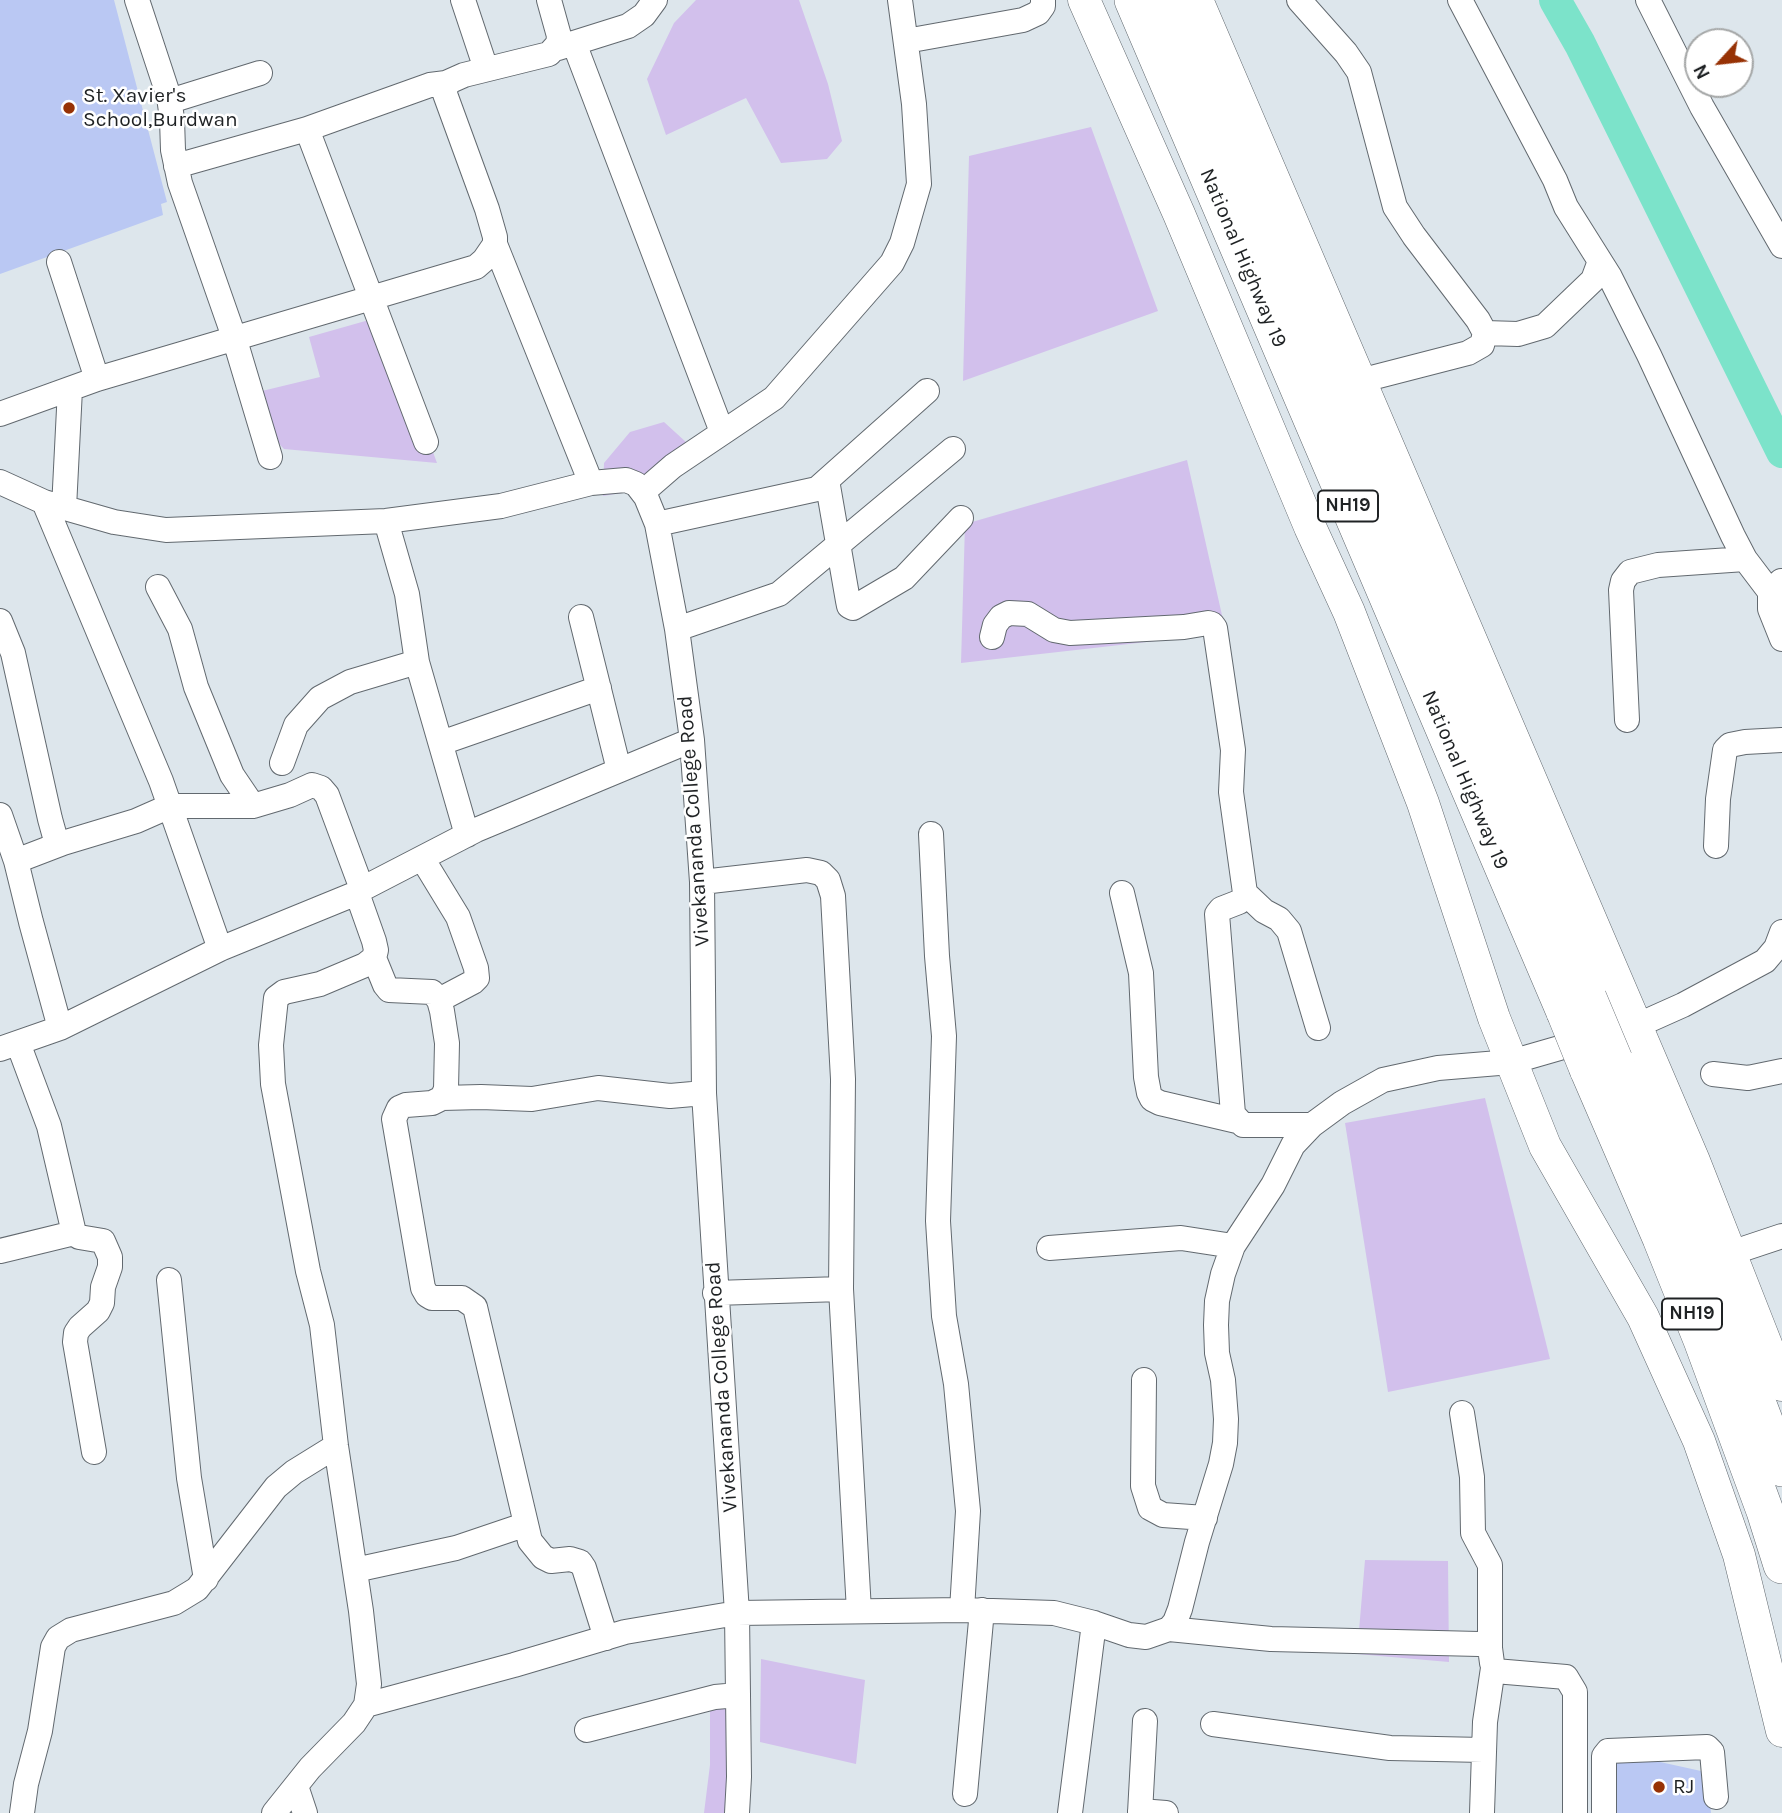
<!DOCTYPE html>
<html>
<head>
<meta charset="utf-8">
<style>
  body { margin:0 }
  #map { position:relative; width:1782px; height:1813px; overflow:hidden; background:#dde6ec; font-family:Karla,sans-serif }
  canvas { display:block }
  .north { position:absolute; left:1684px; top:28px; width:70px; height:70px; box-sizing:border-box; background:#fff; border:2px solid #a5a7a7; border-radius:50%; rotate:243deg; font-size:19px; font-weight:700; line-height:28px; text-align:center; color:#1f2224 }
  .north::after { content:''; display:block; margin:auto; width:24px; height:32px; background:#973205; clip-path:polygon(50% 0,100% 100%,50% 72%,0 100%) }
</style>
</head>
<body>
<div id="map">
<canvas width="1782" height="1813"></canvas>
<div class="north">N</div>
</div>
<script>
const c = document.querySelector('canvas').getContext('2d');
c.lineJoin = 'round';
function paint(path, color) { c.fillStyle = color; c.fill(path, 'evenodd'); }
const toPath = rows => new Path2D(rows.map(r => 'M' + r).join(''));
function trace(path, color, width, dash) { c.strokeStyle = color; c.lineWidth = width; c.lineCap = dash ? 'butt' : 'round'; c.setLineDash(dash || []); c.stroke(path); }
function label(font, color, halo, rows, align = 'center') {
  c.font = font + ' Karla,sans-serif'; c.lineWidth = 5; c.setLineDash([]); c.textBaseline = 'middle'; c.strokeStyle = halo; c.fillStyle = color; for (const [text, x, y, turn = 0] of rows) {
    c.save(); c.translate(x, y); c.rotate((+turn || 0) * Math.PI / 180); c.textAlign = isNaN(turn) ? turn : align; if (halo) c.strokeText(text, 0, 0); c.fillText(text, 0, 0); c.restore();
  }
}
paint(toPath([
  [696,0,799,0,828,84,842,141,827,159,781,163,746,98,666,135,647,79,674,23],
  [1091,127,1158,311,963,381,969,156],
  [383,316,437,463,284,449,261,425,262,391,320,377,309,337],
  [664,422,698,453,640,490,603,496,604,463,630,432],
  [1187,460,1226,633,961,663,965,524],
  [1485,1098,1550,1359,1388,1392,1345,1123],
  [1365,1560,1448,1561,1449,1662,1357,1654],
  [761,1659,865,1680,856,1764,760,1742],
  [732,1702,731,1813,704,1813,710,1765,710,1706]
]), '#d2c0ec');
trace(toPath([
  [1555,0,1580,44,1782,452]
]), '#7ce3ca', 32);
paint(toPath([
  [0,0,114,0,167,202,161,204,163,215,0,274],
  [1642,1758,1701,1771,1707,1775,1711,1813,1613,1813,1615,1762]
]), '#bac8f3');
const minor = toPath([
  [137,0,169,97,172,119,173,150,180,183,234,337,270,457],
  [463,0,486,69],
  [1299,0,1346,53,1359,72,1395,207,1414,236,1478,320,1485,333,1482,345,1468,353,1371,378],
  [1460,0,1555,180,1566,207,1610,277,1649,355,1733,536,1745,559,1770,592],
  [1648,0,1702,107,1782,246],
  [906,41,1023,20,1038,13,1043,6,1043,0],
  [574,43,722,432],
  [558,48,628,26,644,15,655,0],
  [170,101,260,73],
  [307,129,430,85,446,83,464,75,549,54,558,44,559,36,549,0],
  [176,166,307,129,426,442],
  [495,244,591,483],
  [59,262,97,379],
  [1485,333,1518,334,1545,326,1593,280,1600,261],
  [0,414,97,379,476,267,484,260,495,244,495,237,487,209,445,94,446,83],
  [827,480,848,601,849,606,853,608,904,578,961,518],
  [0,482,44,502,114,522,166,530,386,521,501,506,591,483,626,480,636,484,646,497,657,524,677,629,692,740,702,882,704,1093,737,1613,739,1777,737,1813],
  [643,492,673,466,774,398,892,263,902,243,919,184,914,104,900,0],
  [44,502,161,781,220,949],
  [64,508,70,389],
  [657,524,817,489,927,391],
  [1781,581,1770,592,1770,609,1782,639],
  [158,587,180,629,196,687,232,775,253,806],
  [581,617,619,770],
  [0,621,13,653,50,819,55,837,63,843,136,821,170,806,253,806,290,795,312,785,321,788,327,795,362,889],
  [677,629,779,594,953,449],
  [992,637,995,625,1001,617,1009,613,1028,614,1054,630,1070,633,1184,627,1208,623,1212,624,1215,628,1233,750,1231,792,1245,893,1243,898,1239,902,1221,909,1217,914,1233,1114,1243,1125,1312,1125],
  [417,662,467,835],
  [1627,720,1621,590,1623,581,1630,572,1658,565,1745,559],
  [441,743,599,688],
  [282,763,296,725,320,698,350,682,417,662,407,594,386,521],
  [0,815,16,861,31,922,60,1028],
  [931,834,937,956,944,1036,938,1221,944,1316,956,1384,968,1511,962,1610],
  [1716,846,1718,799,1725,750,1730,745,1745,742,1782,740],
  [422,858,458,917,476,968,477,978,473,982,439,1000],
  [16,861,63,843],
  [702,882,807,870,821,873,828,880,833,896,843,1079,841,1289,859,1611],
  [357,893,374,941,376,950,374,958,365,965,320,984,284,992,276,998,271,1045,273,1084,308,1271,322,1325,336,1446,361,1611,369,1684,366,1705],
  [1122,893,1141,973,1146,1077,1149,1093,1152,1099,1160,1103,1237,1121],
  [1245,893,1264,911,1279,919,1289,931,1318,1028],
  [374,958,385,985,389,990,432,992,439,1000,442,1011,447,1043,446,1089,442,1098,432,1103,406,1105,399,1108,394,1119,423,1288,427,1295,432,1298,462,1298,475,1307,530,1541,543,1557,551,1561,570,1559,580,1562,584,1568,606,1638],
  [18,1043,49,1126,74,1233,79,1237,103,1241,110,1257,110,1267,103,1287,102,1303,98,1311,80,1327,76,1333,75,1342,94,1452],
  [0,1049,60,1028,220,949,357,893,362,889,476,830,692,740],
  [1713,1074,1748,1078,1782,1071],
  [442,1098,481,1097,532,1099,598,1088,670,1096,704,1093],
  [1049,1248,1181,1238,1233,1246],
  [0,1251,74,1233],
  [1731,1253,1782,1236],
  [169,1280,189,1478,206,1579],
  [715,1293,841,1289],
  [1144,1380,1143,1486,1150,1508,1163,1515,1205,1518],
  [1462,1413,1472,1477,1473,1533,1490,1565,1490,1648],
  [355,1570,456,1548,524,1525],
  [1169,1629,1271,1639,1479,1644,1488,1645,1490,1648,1492,1663,1495,1671,1566,1677,1575,1692,1575,1813],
  [1213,1724,1390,1748,1483,1750],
  [587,1730,715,1697,738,1695],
  [296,1786,305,1813],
  [965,1794,982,1610],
  [1140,1811,1166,1813],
  [22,1813,26,1784,40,1731,53,1647,58,1638,71,1630,174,1603,197,1589,276,1487,294,1472,336,1446],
  [274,1813,310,1768,354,1723,366,1705,514,1665,625,1632,737,1613,962,1610,1054,1613,1094,1623,1129,1635,1146,1637,1169,1629,1175,1622,1180,1609,1197,1542,1221,1464,1225,1443,1226,1419,1223,1380,1217,1353,1216,1325,1217,1301,1223,1274,1233,1246,1273,1185,1293,1145,1312,1125,1342,1103,1383,1080,1438,1068,1511,1062,1636,1026,1683,1005,1765,961,1776,948,1782,932],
  [1070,1813,1094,1623],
  [1140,1813,1145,1721],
  [1482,1813,1485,1722,1493,1668],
  [1604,1813,1604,1756,1608,1751,1707,1747,1712,1752,1716,1797]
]);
const major = toPath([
  [1084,0,1179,214,1310,527,1349,612,1423,803,1494,1018,1545,1146,1643,1317,1699,1441,1739,1555,1782,1731],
  [1197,0,1694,1161,1782,1385]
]);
const highway = toPath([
  [1133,0,1565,1012],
  [1165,0,1588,998],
  [1614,1060,1717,1296,1782,1468],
  [1588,1069,1661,1238,1702,1340,1765,1511,1782,1565]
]);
trace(minor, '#62696f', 26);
trace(major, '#62696f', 33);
trace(highway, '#62696f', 38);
trace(minor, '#fff', 24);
trace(major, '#fff', 32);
trace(highway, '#fff', 37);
const highwayBridge = toPath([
  [1588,998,1614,1060],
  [1565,1012,1588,1069]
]);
trace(highwayBridge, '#62696f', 38, []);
trace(highwayBridge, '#fff', 37);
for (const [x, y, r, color] of [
  [69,108,7,"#973205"],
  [1659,1787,7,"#973205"]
]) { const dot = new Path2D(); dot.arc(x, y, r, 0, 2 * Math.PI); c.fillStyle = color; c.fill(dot); trace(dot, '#fff', 2.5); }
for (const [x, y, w] of [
  [1348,506,60],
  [1692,1314,60]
]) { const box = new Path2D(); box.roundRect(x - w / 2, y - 15.5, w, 31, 5); c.fillStyle = '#fff'; c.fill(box); trace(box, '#1f2224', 2); }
label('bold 19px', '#1f2224', null, [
  ["NH19",1348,506],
  ["NH19",1692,1314]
]);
label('21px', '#1f2224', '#fff', [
  ["St. Xavier's",83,96],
  ["School,Burdwan",83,120],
  ["RJ",1673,1787]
], 'left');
label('21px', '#1f2224', '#fff', [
  ["National Highway 19",1243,258,67],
  ["National Highway 19",1465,780,67],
  ["Vivekananda College Road",694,821,-94],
  ["Vivekananda College Road",722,1387,-94]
]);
</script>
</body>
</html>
